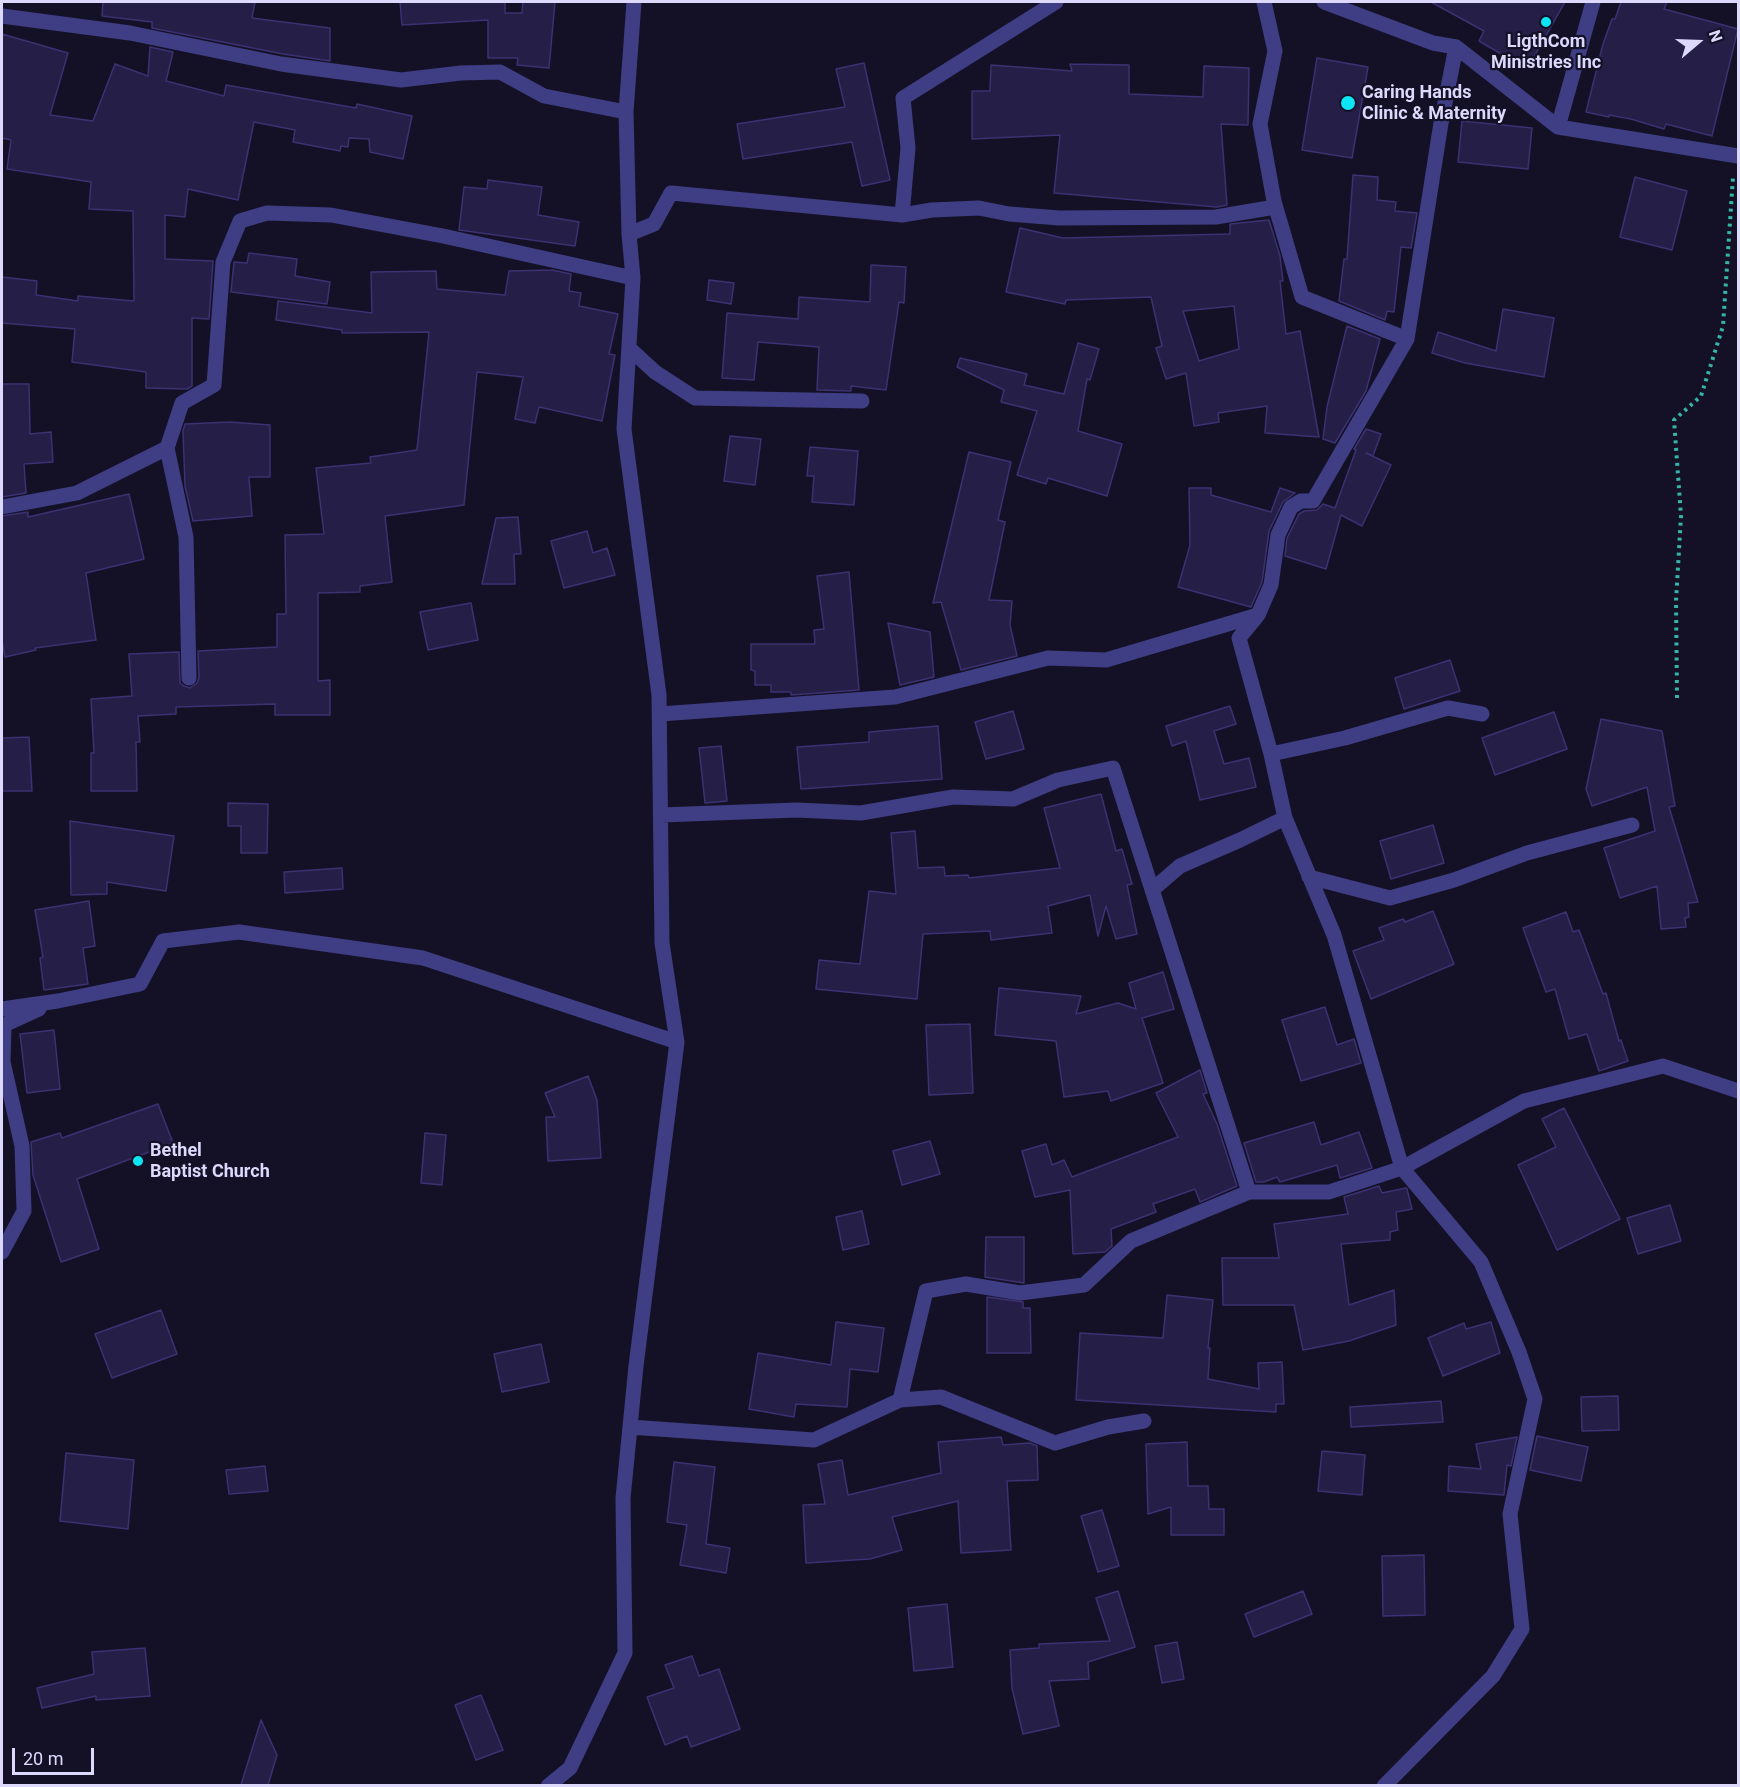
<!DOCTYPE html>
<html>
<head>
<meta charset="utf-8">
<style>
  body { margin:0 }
  #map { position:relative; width:1740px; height:1787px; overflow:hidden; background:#141127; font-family:Roboto,sans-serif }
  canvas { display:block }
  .frame { position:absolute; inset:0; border:3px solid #dcd9fd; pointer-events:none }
  .north { position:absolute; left:1668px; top:12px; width:60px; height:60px; -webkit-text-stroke:4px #141127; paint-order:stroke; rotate:71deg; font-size:16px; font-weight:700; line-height:24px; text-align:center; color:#dcd9fd }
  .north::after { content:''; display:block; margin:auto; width:21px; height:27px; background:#dcd9fd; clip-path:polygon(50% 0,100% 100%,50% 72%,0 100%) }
  .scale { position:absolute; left:12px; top:1748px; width:82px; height:27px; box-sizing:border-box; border:3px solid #dcd9fd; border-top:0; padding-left:8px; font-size:18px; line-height:21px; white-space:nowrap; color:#dcd9fd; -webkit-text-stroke:4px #141127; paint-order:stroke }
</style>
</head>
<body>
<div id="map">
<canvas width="1740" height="1787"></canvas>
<div class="frame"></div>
<div class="north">N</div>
<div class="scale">20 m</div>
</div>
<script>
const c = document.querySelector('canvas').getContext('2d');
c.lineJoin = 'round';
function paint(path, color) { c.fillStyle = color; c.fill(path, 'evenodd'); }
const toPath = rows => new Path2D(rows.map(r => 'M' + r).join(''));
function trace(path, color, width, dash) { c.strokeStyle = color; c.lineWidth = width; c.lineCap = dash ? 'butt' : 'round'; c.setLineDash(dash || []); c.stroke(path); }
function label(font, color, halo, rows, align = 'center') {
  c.font = font + ' Roboto,sans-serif'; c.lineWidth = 4.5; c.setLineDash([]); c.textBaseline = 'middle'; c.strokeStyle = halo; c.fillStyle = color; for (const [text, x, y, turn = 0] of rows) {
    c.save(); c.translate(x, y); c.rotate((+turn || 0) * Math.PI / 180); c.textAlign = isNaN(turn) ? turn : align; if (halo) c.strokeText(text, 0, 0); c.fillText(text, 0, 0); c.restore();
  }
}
const building = toPath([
  [103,2,255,2,252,18,330,28,330,61,283,54,152,28,152,22,102,16,103,2],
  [400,2,505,2,505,13,522,13,523,2,555,2,549,68,517,65,518,58,488,58,488,20,402,25,400,2],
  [1431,2,1565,2,1527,69,1479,41,1484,31,1431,2],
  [1621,2,1667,2,1664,9,1738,29,1712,136,1666,124,1664,129,1631,119,1609,115,1609,117,1586,112,1603,44,1612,19,1615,19,1621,2],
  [2,34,68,53,50,115,93,121,115,64,148,76,150,47,173,52,166,81,224,96,226,85,356,108,357,104,412,116,403,159,370,152,369,139,349,138,348,147,341,146,340,151,293,142,295,130,254,122,238,200,188,189,185,217,165,215,165,259,213,261,209,319,192,318,192,386,187,389,146,388,146,372,72,362,75,329,2,323,2,277,37,281,36,295,78,301,78,296,134,301,133,211,89,209,91,182,7,169,11,140,2,138,2,34],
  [1317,58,1368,67,1352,158,1302,150,1317,58],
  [864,63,890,180,862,186,852,142,743,159,737,124,845,107,836,69,864,63],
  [1070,64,1129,65,1129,94,1203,97,1204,66,1249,68,1248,125,1221,124,1227,205,1217,207,1054,193,1060,135,972,139,972,91,990,91,991,65,1072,71,1070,64],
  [1462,121,1532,128,1528,169,1458,162,1462,121],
  [1353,175,1378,177,1377,200,1396,202,1395,211,1417,213,1411,248,1401,247,1394,312,1387,311,1385,320,1339,301,1344,259,1347,259,1353,175],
  [1635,177,1687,191,1672,250,1620,237,1635,177],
  [488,180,542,187,538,215,579,222,575,246,459,230,464,187,487,189,488,180],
  [1269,220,1280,256,1283,281,1280,281,1286,334,1300,331,1319,437,1265,433,1267,406,1218,413,1219,422,1194,426,1186,373,1166,379,1156,348,1162,346,1151,297,1066,300,1065,304,1006,292,1020,228,1063,238,1230,234,1230,224,1269,220],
  [1234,306,1239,349,1199,361,1183,311,1234,306],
  [249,253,297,259,295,276,330,282,327,304,231,292,234,262,247,263,249,253],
  [871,265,906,267,904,303,899,302,886,390,851,386,851,391,817,390,819,347,758,342,754,380,722,378,727,313,798,319,799,297,870,302,871,265],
  [552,270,571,274,569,291,581,293,579,306,618,314,609,354,615,355,602,421,539,407,535,423,515,419,523,377,477,372,464,505,385,516,392,582,360,586,360,592,318,593,318,681,330,680,330,715,275,715,275,704,176,707,176,714,138,716,140,742,136,742,137,791,91,791,91,753,94,753,91,699,132,696,129,654,179,652,180,683,184,686,190,688,197,683,199,678,198,651,277,647,277,614,286,614,285,535,324,534,316,468,371,463,370,457,417,450,429,332,342,333,342,330,276,320,278,301,372,313,371,272,436,271,437,289,505,295,509,271,552,270],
  [709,280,734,283,731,304,707,300,709,280],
  [1503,309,1554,318,1544,377,1465,363,1432,353,1438,332,1496,351,1503,309],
  [1347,326,1380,339,1366,391,1335,443,1323,439,1327,407,1347,326],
  [1078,343,1099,349,1090,380,1087,379,1078,431,1122,444,1107,496,1048,478,1046,484,1017,475,1037,411,1001,402,1004,390,957,367,960,358,1027,374,1024,385,1064,394,1078,343],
  [2,384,29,384,30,434,51,432,53,462,24,464,26,493,2,497,2,384],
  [230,422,270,425,270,477,249,477,252,516,193,521,185,486,183,431,185,424,230,422],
  [1366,429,1381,434,1373,456,1366,453,1391,465,1362,526,1341,515,1326,569,1285,556,1287,538,1299,514,1304,511,1317,510,1323,504,1335,508,1356,450,1354,449,1366,429],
  [730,436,761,439,755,485,724,481,730,436],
  [810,447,858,451,854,505,812,502,814,476,807,476,810,447],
  [969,452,1011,462,998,520,1005,522,989,600,1012,601,1010,625,1017,656,961,670,941,602,933,603,969,452],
  [1189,488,1211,488,1211,495,1271,512,1280,488,1295,493,1283,502,1269,531,1262,582,1251,607,1178,587,1190,545,1189,488],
  [129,494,144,559,86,573,96,640,35,648,36,650,5,657,2,641,2,516,28,512,28,517,129,494],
  [518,517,521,554,514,554,515,584,482,584,496,518,518,517],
  [587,531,593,553,607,548,615,575,564,588,551,541,587,531],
  [849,572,859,690,791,695,791,692,771,692,771,685,755,685,755,671,751,670,751,644,815,644,814,630,824,629,817,576,849,572],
  [471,603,478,640,428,650,420,612,471,603],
  [888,623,930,632,934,677,900,685,888,623],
  [1450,660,1460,691,1404,709,1395,678,1450,660],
  [1230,706,1236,724,1214,731,1224,764,1249,758,1256,787,1200,800,1186,741,1172,746,1166,726,1230,706],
  [1013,711,1024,749,986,759,975,722,1013,711],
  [1554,712,1567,749,1495,775,1482,738,1554,712],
  [1601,719,1662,731,1675,806,1669,807,1698,902,1688,903,1689,917,1685,918,1686,927,1661,929,1657,886,1620,898,1604,848,1655,831,1647,787,1592,806,1586,789,1601,719],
  [938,726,942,779,801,789,797,747,869,742,869,732,938,726],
  [29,737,32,791,2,791,2,738,29,737],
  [721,746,727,801,705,803,699,748,721,746],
  [1101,794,1116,851,1122,849,1132,884,1127,885,1137,934,1116,939,1106,906,1098,936,1090,895,1048,906,1052,933,991,940,990,931,923,934,917,999,816,989,819,960,860,964,869,891,896,894,891,833,915,831,918,868,944,867,945,876,968,875,969,878,1060,868,1044,808,1101,794],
  [228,803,268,804,267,853,241,853,241,826,228,826,228,803],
  [70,821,174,836,166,891,107,882,107,894,71,895,70,821],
  [1433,825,1444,863,1391,879,1380,841,1433,825],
  [342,868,343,889,285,893,284,872,342,868],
  [89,901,95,946,83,948,88,984,44,990,40,958,43,957,35,910,89,901],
  [1433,911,1454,964,1371,999,1353,951,1384,940,1379,928,1403,919,1405,922,1433,911],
  [1566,912,1573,932,1579,930,1603,994,1606,993,1619,1041,1621,1040,1628,1061,1599,1071,1587,1034,1569,1039,1555,989,1546,992,1523,928,1566,912],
  [1163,972,1174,1009,1142,1018,1163,1083,1111,1101,1108,1091,1064,1097,1056,1041,995,1035,999,988,1081,996,1076,1014,1118,1003,1136,1009,1129,983,1163,972],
  [1325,1007,1337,1045,1354,1039,1361,1063,1301,1081,1282,1020,1325,1007],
  [970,1024,973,1093,929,1095,926,1025,970,1024],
  [54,1030,60,1089,27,1093,20,1034,54,1030],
  [1200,1070,1207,1093,1203,1094,1217,1124,1237,1186,1200,1202,1195,1189,1153,1204,1156,1212,1111,1229,1112,1246,1105,1252,1073,1254,1070,1190,1035,1197,1022,1151,1046,1144,1052,1165,1064,1160,1072,1177,1178,1137,1156,1093,1200,1070],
  [588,1076,597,1100,601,1158,548,1161,546,1117,555,1117,545,1093,588,1076],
  [158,1104,173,1143,77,1179,99,1249,61,1262,33,1175,31,1142,60,1133,62,1138,158,1104],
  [1564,1108,1620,1219,1557,1250,1518,1165,1556,1147,1542,1119,1564,1108],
  [1314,1122,1321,1145,1359,1132,1372,1168,1340,1178,1337,1165,1280,1182,1277,1177,1264,1182,1256,1182,1244,1143,1314,1122],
  [425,1133,446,1135,442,1185,421,1183,425,1133],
  [930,1141,940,1174,902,1185,893,1151,930,1141],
  [1379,1186,1382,1193,1406,1188,1407,1189,1412,1209,1396,1212,1398,1230,1390,1232,1390,1240,1341,1244,1349,1305,1394,1290,1396,1325,1349,1341,1303,1350,1294,1305,1223,1305,1222,1258,1279,1258,1274,1224,1348,1214,1344,1197,1379,1186],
  [1670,1205,1681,1241,1638,1254,1627,1218,1670,1205],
  [862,1211,869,1244,843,1250,836,1217,862,1211],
  [986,1237,1024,1237,1024,1283,985,1277,986,1237],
  [1167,1295,1213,1300,1208,1348,1210,1348,1208,1379,1259,1389,1258,1363,1282,1362,1284,1404,1276,1404,1276,1412,1076,1400,1080,1333,1163,1338,1167,1295],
  [987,1297,1023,1302,1023,1308,1030,1308,1031,1353,987,1353,987,1297],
  [161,1310,177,1354,112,1378,95,1334,161,1310],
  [836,1322,884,1328,878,1372,850,1369,847,1407,796,1404,794,1417,749,1409,758,1353,831,1365,836,1322],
  [1491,1322,1500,1353,1443,1376,1428,1338,1464,1323,1466,1329,1491,1322],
  [541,1344,549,1382,502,1392,494,1354,541,1344],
  [1618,1396,1619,1430,1582,1431,1581,1397,1618,1396],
  [1441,1401,1443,1422,1351,1427,1350,1407,1441,1401],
  [1537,1436,1588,1447,1581,1481,1530,1470,1537,1436],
  [1001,1437,1003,1445,1030,1443,1037,1446,1038,1480,1007,1481,1011,1550,961,1553,958,1501,892,1517,902,1550,870,1559,806,1563,803,1505,825,1504,818,1464,842,1460,848,1495,941,1473,938,1442,1001,1437],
  [1517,1437,1511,1466,1507,1465,1504,1495,1448,1491,1449,1466,1481,1469,1476,1444,1517,1437],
  [1187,1442,1188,1486,1208,1486,1209,1509,1224,1509,1224,1535,1171,1535,1171,1507,1148,1514,1146,1444,1187,1442],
  [1322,1451,1365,1455,1362,1495,1318,1491,1322,1451],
  [66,1453,134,1460,128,1529,60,1521,66,1453],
  [674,1462,715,1467,706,1544,730,1548,726,1573,680,1565,687,1525,667,1522,674,1462],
  [265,1466,268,1491,229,1494,226,1470,265,1466],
  [1102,1510,1119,1566,1098,1572,1081,1516,1102,1510],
  [1424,1555,1425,1615,1383,1616,1382,1556,1424,1555],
  [1118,1591,1135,1647,1088,1662,1089,1679,1049,1681,1059,1726,1023,1734,1012,1688,1010,1650,1039,1648,1039,1644,1110,1641,1096,1598,1118,1591],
  [1303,1591,1312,1614,1254,1637,1245,1614,1303,1591],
  [947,1604,953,1667,914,1671,908,1608,947,1604],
  [1177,1642,1184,1679,1162,1683,1155,1646,1177,1642],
  [145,1648,150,1696,96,1700,96,1696,42,1708,37,1688,94,1674,92,1652,145,1648],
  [692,1656,699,1676,719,1669,740,1729,691,1747,687,1736,665,1745,647,1697,674,1688,665,1665,692,1656],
  [481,1695,503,1750,476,1760,455,1705,481,1695],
  [261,1720,277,1755,268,1785,241,1785,261,1720]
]);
paint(building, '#251e47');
trace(building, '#3c3172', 1.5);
trace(toPath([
  [1677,698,1676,601,1681,516,1674,420,1701,396,1723,326,1733,177]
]), '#35b5a9', 4, [3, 4.5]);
trace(toPath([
  [1264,2,1275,51,1260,124,1274,201,1302,297,1407,339],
  [1324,2,1433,43,1456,47,1558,127,1738,156],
  [2,16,130,33,281,64,401,80,461,73,500,72,544,96,626,112],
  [1558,127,1593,2],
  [902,215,932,210,979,208,1009,214,1059,218,1216,217,1275,207],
  [629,234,654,224,671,193,902,215,908,148,903,98,1056,2],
  [629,348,655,372,695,398,862,401],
  [2,507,77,493,167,448],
  [1258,615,1239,638,1271,754,1285,818,1334,935,1402,1168,1481,1262,1519,1352,1535,1399,1510,1514,1522,1629,1493,1676,1384,1786],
  [189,678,186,537,167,448,182,403,214,385,223,262,240,221,267,213,331,215,443,236,633,278],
  [660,714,895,697,1048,658,1106,660,1258,615,1271,585,1278,535,1291,507,1301,501,1313,501,1407,339,1441,123,1456,47],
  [1271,754,1345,738,1448,708,1482,714],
  [661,815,797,810,861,813,953,797,1013,799,1058,780,1113,768,1249,1192],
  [1309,877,1390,898,1454,880,1527,853,1632,825],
  [1152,890,1180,866,1240,840,1285,818],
  [2,1009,58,1001,140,984,163,941,239,932,423,958,677,1042],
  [2,1252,24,1211,22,1146,3,1062,4,1025,39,1009],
  [900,1400,941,1397,1055,1443,1108,1427,1144,1421],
  [630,1427,814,1440,900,1400,926,1291,966,1284,1020,1293,1084,1285,1131,1241,1249,1192,1329,1192,1402,1168,1524,1101,1663,1066,1738,1091],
  [548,1786,570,1768,625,1653,623,1498,636,1366,677,1042,662,943,659,695,624,429,633,278,629,234,626,112,634,2]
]), '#3f3e84', 15);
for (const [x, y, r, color] of [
  [1546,22,6,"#0de4f5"],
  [1348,103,8,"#0de4f5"],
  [138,1161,6,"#0de4f5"]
]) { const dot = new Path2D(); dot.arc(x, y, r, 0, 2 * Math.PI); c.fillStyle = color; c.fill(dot); trace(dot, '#141127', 2); }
label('bold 18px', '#dcd9fd', '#141127', [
  ["LigthCom",1546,42,"center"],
  ["Ministries Inc",1546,63,"center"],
  ["Caring Hands",1362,93],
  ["Clinic & Maternity",1362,114],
  ["Bethel",150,1151],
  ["Baptist Church",150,1172]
], 'left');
</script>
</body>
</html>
